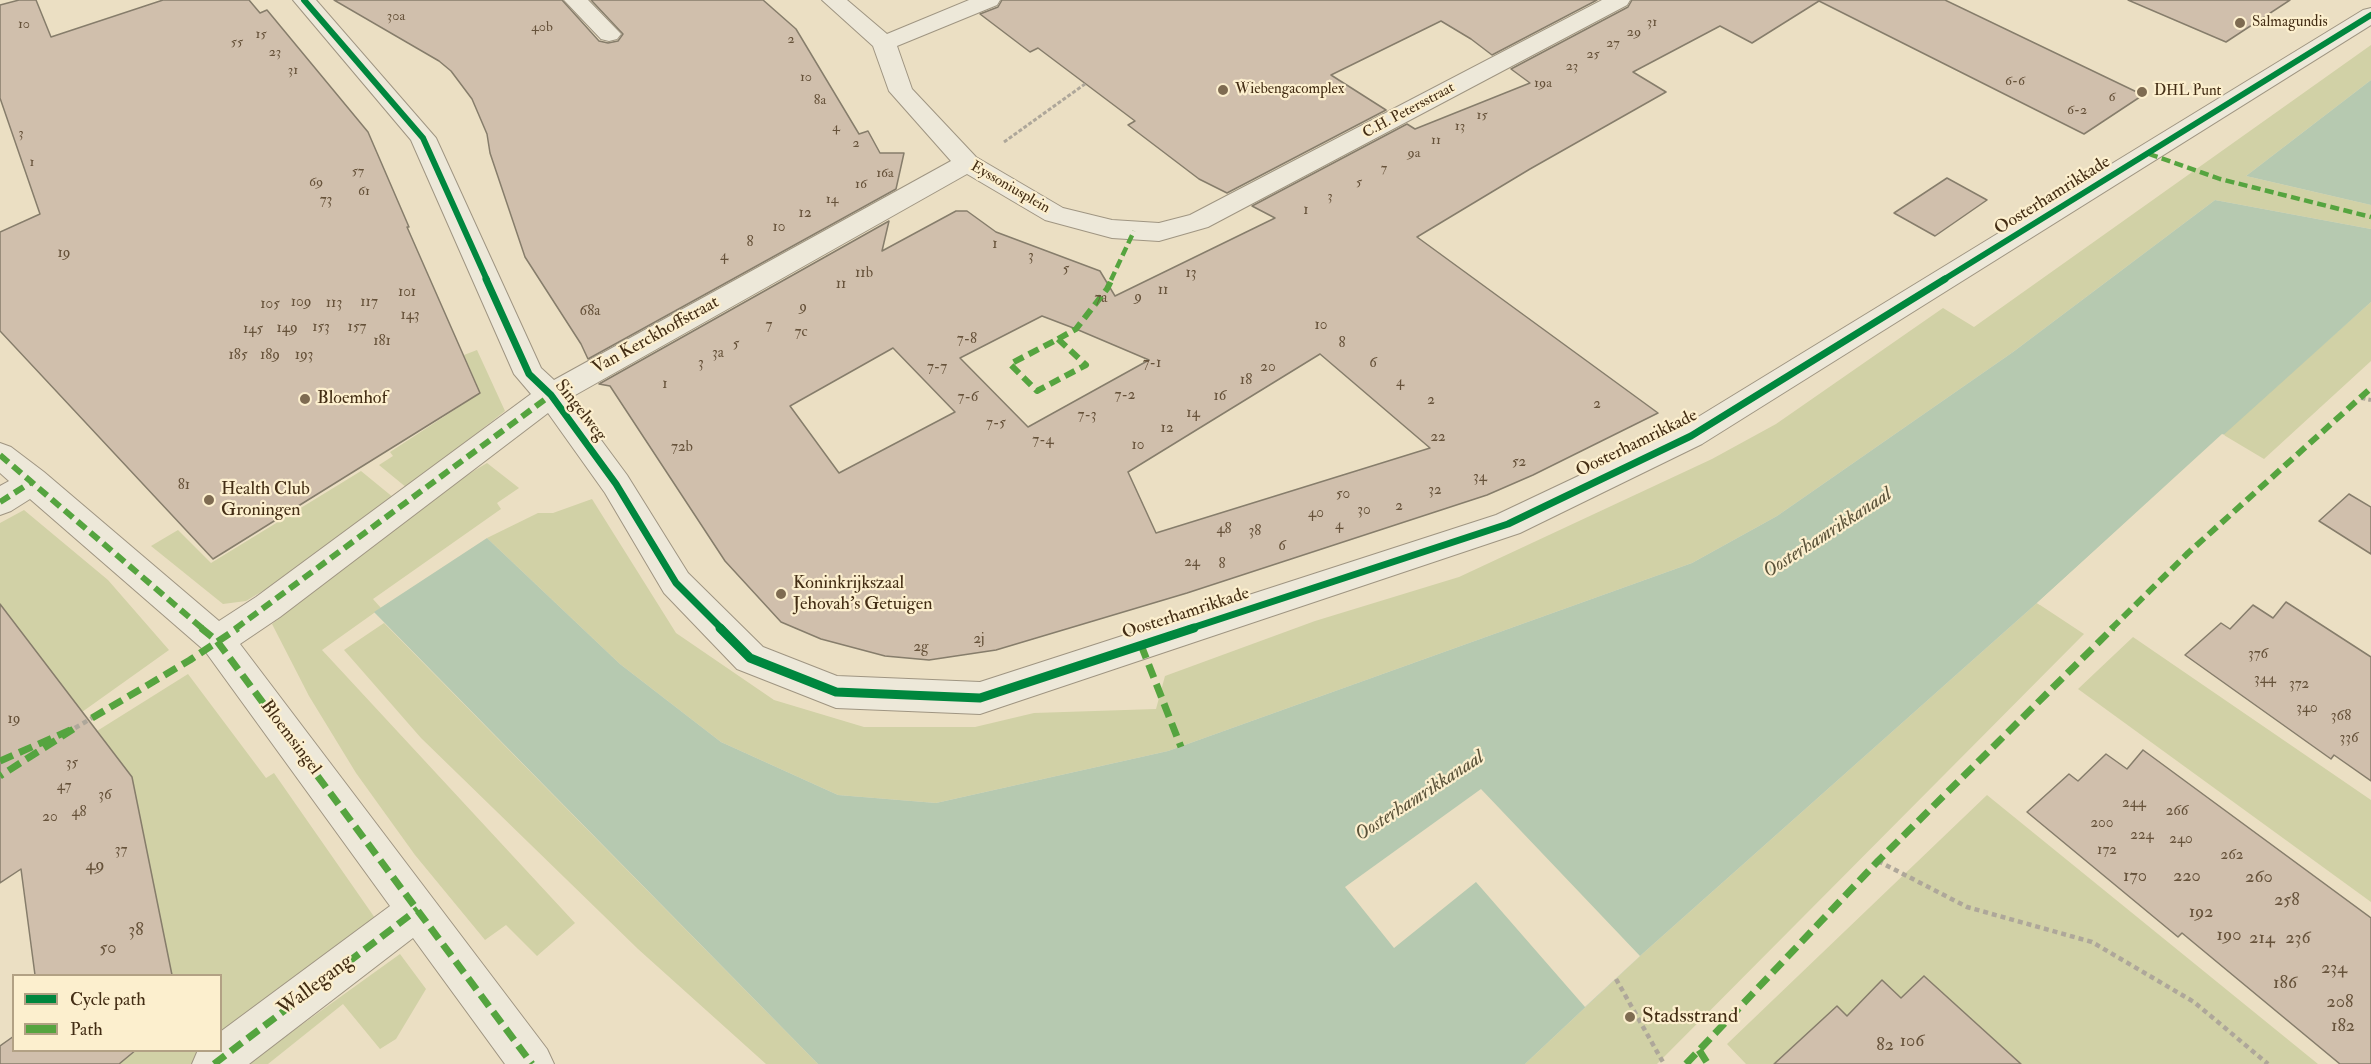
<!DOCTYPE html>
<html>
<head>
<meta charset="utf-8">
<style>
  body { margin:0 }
  #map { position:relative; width:2371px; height:1064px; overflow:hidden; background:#ebdfc3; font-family:"IM FELL Double Pica",serif }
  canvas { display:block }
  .legend { position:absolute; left:12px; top:974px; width:210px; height:78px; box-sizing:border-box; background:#fcefce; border:2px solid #b2a184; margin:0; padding:8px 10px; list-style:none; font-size:18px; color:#432d14 }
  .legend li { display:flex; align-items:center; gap:12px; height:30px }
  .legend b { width:30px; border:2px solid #b2a184 }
</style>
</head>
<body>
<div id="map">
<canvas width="2371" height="1064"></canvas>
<ul class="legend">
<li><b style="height:8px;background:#00873e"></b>Cycle path</li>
<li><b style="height:8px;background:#55a43f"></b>Path</li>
</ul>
</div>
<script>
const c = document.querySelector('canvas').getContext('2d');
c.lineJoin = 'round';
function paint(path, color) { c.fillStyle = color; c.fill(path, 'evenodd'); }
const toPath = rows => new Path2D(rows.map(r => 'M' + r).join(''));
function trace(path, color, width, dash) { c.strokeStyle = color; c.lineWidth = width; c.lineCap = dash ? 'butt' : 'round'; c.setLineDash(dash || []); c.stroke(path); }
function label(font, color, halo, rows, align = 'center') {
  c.font = font + ' "IM FELL Double Pica",serif'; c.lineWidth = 4.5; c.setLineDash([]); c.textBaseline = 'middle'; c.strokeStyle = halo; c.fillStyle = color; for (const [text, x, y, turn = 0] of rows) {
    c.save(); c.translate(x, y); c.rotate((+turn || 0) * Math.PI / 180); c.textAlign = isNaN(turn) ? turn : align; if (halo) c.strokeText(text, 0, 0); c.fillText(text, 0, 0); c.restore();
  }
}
paint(toPath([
  [2371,45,2371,80,2246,176,2371,205,2371,229,2215,200,2013,352,1777,516,1692,563,1168,751,936,803,838,795,721,742,620,664,487,538,538,513,553,513,592,499,676,633,774,700,864,727,975,727,1034,713,1156,709,1165,676,1315,621,1459,577,1712,459,1776,424,1943,308,1974,327],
  [2371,302,2371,361,2264,459,2222,434],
  [477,350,505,411,407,488,379,465,393,456,390,452,474,397,477,385,464,355],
  [487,463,519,488,497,503,501,509,373,599,381,608,322,650,575,923,537,956,506,925,485,940,415,855,356,773,309,696,272,624,422,502],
  [361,471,394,498,319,557,246,601,223,604,151,546,178,530,211,563],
  [24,510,108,580,169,650,82,712,0,604,0,523],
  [2037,603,2084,634,1657,1064,1525,1064,1640,956],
  [384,623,818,1064,766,1064,638,949,421,738,344,650],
  [2133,637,2371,800,2371,902,2078,689],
  [188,674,266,778,274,773,375,918,221,1049,220,976,172,975,132,777,97,731],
  [1987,795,2318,1064,2021,1064,1924,976,1902,999,1882,980,1847,1016,1837,1007,1786,1053,1795,1064,1746,1064,1727,1044],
  [400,954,426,989,396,1039,380,1049,343,1004,268,1064,247,1064],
  [136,1051,218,1051,199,1064,119,1064]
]), '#d1d1a6');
paint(toPath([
  [2371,80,2371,205,2246,176],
  [2215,200,2371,229,2371,302,2037,603,1640,956,1525,1064,818,1064,374,612,487,538,620,664,721,742,838,795,936,803,1168,751,1692,563,1777,516,2013,352]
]), '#b6c9b0');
paint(toPath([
  [2222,434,2225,435,2040,605,2037,603],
  [1481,789,1640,956,1585,1007,1476,882,1394,948,1345,887]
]), '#ebdfc3');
const building = toPath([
  [19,0,36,0,51,37,163,0,249,0,260,13,267,10,368,132,409,227,407,227,480,393,213,559,0,331,0,232,40,214,0,98,0,5,19,0],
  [334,0,562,0,599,41,608,43,618,41,623,34,591,0,763,0,796,29,859,134,868,131,880,153,904,153,896,189,588,359,581,344,525,257,490,153,487,134,472,99,451,71,439,61,334,0],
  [1002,0,1597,0,1492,55,1471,39,1441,21,1331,75,1386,110,1227,193,1199,179,1128,125,1135,121,1038,48,1030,52,980,14,998,7,1002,0],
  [1632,0,1945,0,2143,95,2084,134,1819,1,1752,43,1720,26,1633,72,1666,92,1530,169,1417,237,1658,413,1533,475,1487,495,1187,593,996,650,929,660,885,656,821,639,781,622,725,561,610,386,599,384,889,221,882,251,956,211,967,211,996,232,1100,271,1115,296,1275,218,1252,206,1407,124,1415,129,1530,83,1511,69,1628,7,1632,0],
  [1042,316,1076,329,1149,360,1028,427,960,358,1042,316],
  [893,348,955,412,839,473,790,406,893,348],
  [1320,354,1430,448,1156,533,1128,472,1320,354],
  [2128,0,2290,0,2226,42,2128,0],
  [1947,178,1987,200,1935,236,1894,213,1947,178],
  [2349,494,2371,507,2371,554,2319,521,2349,494],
  [2286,602,2371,657,2371,781,2334,755,2331,759,2185,655,2221,623,2230,629,2253,605,2273,618,2286,602],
  [0,604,132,777,172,975,35,975,21,869,0,883,0,604],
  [2143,750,2371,918,2371,1064,2340,1064,2182,933,2178,937,2027,812,2069,774,2078,781,2106,754,2127,769,2143,750],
  [1924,976,2021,1064,1774,1064,1837,1006,1847,1016,1882,980,1901,998,1924,976],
  [14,1036,14,1050,136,1050,119,1064,0,1064,0,1046,14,1036]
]);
paint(building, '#d0bfac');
trace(building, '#867d6b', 1.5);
const minor = toPath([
  [293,0,316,0,436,138,541,368,554,380,951,161,889,91,873,46,822,0,847,0,887,34,969,0,1000,0,997,5,897,46,912,89,976,157,1063,208,1112,220,1159,223,1190,215,1602,0,1630,0,1627,5,1208,227,1159,241,1112,238,1045,220,967,174,570,398,627,475,688,573,763,647,837,676,980,682,1496,515,1680,428,2363,10,2371,8,2371,25,1702,444,1520,533,980,714,836,708,737,669,664,593,605,493,548,413,280,617,240,644,547,1049,554,1064,505,1064,413,938,249,1064,192,1064,198,1050,220,1050,220,1032,390,906,205,651,30,499,11,511,0,515,0,486,9,481,0,473,0,443,11,447,44,472,219,621,256,597,531,394,514,374,411,140,293,0],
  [564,0,588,0,621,34,617,39,609,41,601,39,564,0]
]);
trace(minor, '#9f9582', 2);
trace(toPath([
  [1004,142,1085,84]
]), '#aea79a', 3, [4, 2]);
trace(toPath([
  [2361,398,2371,400]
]), '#aea79a', 4, [4.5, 3]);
trace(toPath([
  [75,728,92,718],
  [1878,861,1967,907,2092,942,2194,1002,2268,1064],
  [1616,979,1664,1064]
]), '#aea79a', 4.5, [5, 4]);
paint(minor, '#ede8d9');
trace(toPath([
  [2149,154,2220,179,2371,217],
  [1111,280,1134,231]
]), '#55a43f', 4.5, [9, 4.5]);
trace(toPath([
  [1058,339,1086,365,1037,391,1010,364,1058,339],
  [1058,339,1076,329,1107,289,1112,279],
  [0,455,203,629],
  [0,502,33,481],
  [235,629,551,395],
  [2111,629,2188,553,2371,388]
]), '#55a43f', 6, [11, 6]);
trace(toPath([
  [201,628,217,641,532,1064],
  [1141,645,1181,747],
  [92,718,190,660,238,628],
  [0,761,75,728,0,776],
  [1699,1050,1708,1064],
  [214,1064,418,909],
  [1686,1064,1878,861,2113,628]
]), '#55a43f', 7, [14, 7]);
trace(toPath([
  [304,0,423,138,487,280],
  [1943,280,2371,15]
]), '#00873e', 6);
trace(toPath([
  [486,279,529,374,551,395,616,484,676,583,722,629],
  [1189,629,1508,524,1691,436,1945,279]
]), '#00873e', 7);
trace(toPath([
  [720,628,750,658,836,692,980,698,1194,628]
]), '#00873e', 9);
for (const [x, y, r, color] of [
  [2240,23,6,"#7e6b51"],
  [1223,90,6,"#7e6b51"],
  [2142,92,6,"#7e6b51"],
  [305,399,6,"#7e6b51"],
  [209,500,6,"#7e6b51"],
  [781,594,6,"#7e6b51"],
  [1630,1017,6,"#7e6b51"]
]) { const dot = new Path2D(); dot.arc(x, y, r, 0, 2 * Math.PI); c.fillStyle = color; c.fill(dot); trace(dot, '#fcefce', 2); }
label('14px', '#66523a', null, [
  ["30a",396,17],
  ["31",1652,23],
  ["10",24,25],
  ["40b",542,28],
  ["29",1634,33],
  ["15",261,35],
  ["2",791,40],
  ["55",237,43],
  ["27",1613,44],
  ["23",275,53],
  ["25",1593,55],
  ["23",1572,67],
  ["31",293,71],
  ["10",806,78],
  ["6-6",2015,82],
  ["19a",1543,84],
  ["6",2112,98],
  ["8a",820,101],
  ["6-2",2077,111],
  ["15",1482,116],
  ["13",1460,127],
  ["4",836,128],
  ["3",21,134],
  ["11",1436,141],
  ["2",856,144],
  ["9a",1414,154],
  ["1",32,163],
  ["7",1384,169],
  ["57",358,172],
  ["16a",885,174],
  ["69",316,183],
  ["5",1359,183],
  ["16",861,185],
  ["61",364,192],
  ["3",1330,197],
  ["14",832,200]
]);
label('15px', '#432d14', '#fcefce', [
  ["Salmagundis",2252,23],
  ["Wiebengacomplex",1235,90],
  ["DHL Punt",2154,92]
], 'left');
label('15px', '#432d14', '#fcefce', [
  ["C.H. Petersstraat",1409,111,-28],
  ["Eyssoniusplein",1010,188,30]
]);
label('15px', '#66523a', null, [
  ["73",326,201],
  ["1",1306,211],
  ["12",805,214],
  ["10",779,228],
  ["8",750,243],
  ["1",995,245],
  ["19",64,254],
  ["4",724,257],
  ["3",1031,257],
  ["5",1066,270],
  ["11b",864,274],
  ["13",1191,274],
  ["11",841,285],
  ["11",1163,291],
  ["101",407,293],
  ["9",1138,298],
  ["7a",1101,299],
  ["109",301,303],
  ["117",369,303],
  ["113",334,304],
  ["105",270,305],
  ["9",803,308],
  ["68a",590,312],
  ["143",410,316],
  ["7",769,326],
  ["10",1321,326],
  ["153",321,328],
  ["157",357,328],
  ["149",287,329],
  ["145",253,330],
  ["7c",801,333],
  ["7-8",967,340],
  ["181",382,342],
  ["8",1342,344],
  ["5",736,345],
  ["3a",718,354],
  ["185",238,356],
  ["189",270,356],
  ["193",304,356],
  ["3",701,364],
  ["7-1",1152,364],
  ["6",1373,364],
  ["7-7",937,368],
  ["20",1268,368],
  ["18",1246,381],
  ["4",1400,383],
  ["1",665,385],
  ["7-2",1125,396],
  ["16",1220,397],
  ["7-6",968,398],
  ["2",1431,401],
  ["2",1597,405],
  ["14",1193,414],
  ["7-3",1087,416],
  ["7-5",996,424],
  ["12",1167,429],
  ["22",1438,438],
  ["7-4",1043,441],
  ["10",1138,446],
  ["72b",682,448],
  ["52",1519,463],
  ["34",1480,478],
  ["81",184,486],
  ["32",1435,491],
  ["50",1343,495],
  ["2",1399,507],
  ["30",1364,511],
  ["40",1316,514],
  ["4",1339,526],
  ["48",1224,530],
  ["38",1255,532],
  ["6",1282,547],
  ["24",1192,563],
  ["8",1222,565],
  ["2j",979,640],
  ["2g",921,648],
  ["376",2258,655],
  ["344",2265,680],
  ["372",2299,685],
  ["340",2307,709],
  ["368",2341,717],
  ["19",14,720],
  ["336",2349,739],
  ["35",72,764],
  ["47",64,787],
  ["36",105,796],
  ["244",2134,804],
  ["266",2177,812],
  ["48",79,813],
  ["20",50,818],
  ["200",2102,824],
  ["224",2142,836],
  ["240",2181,840],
  ["37",121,851],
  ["172",2107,851],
  ["262",2232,856]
]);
label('18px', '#432d14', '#fcefce', [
  ["Oosterhamrikkade",2053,196,-32],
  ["Van Kerckhoffstraat",656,336,-29],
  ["Singelweg",580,411,52],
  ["Oosterhamrikkade",1637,444,-26],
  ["Oosterhamrikkade",1186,614,-18],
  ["Bloemsingel",290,738,53]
]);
label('18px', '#432d14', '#fcefce', [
  ["Bloemhof",317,399],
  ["Health Club",221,490],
  ["Groningen",221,511],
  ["Koninkrijkszaal",793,584],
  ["Jehovah's Getuigen",793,605]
], 'left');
label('18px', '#66523a', null, [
  ["49",95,866],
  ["170",2135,877],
  ["220",2187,877],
  ["260",2259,878],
  ["258",2287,901],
  ["192",2201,913],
  ["38",136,931],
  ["190",2229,936],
  ["214",2262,939],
  ["236",2298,939],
  ["50",108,949],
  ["234",2334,969],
  ["186",2285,984],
  ["208",2340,1003],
  ["182",2343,1027],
  ["106",1912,1042],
  ["82",1885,1046]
]);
label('italic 20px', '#5a5239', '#fcefce', [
  ["Oosterhamrikkanaal",1828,534,-33],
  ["Oosterhamrikkanaal",1420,797,-33]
]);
label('21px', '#432d14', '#fcefce', [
  ["Wallegang",316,986,-37]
]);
label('21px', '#432d14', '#fcefce', [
  ["Stadsstrand",1642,1017]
], 'left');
</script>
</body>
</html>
